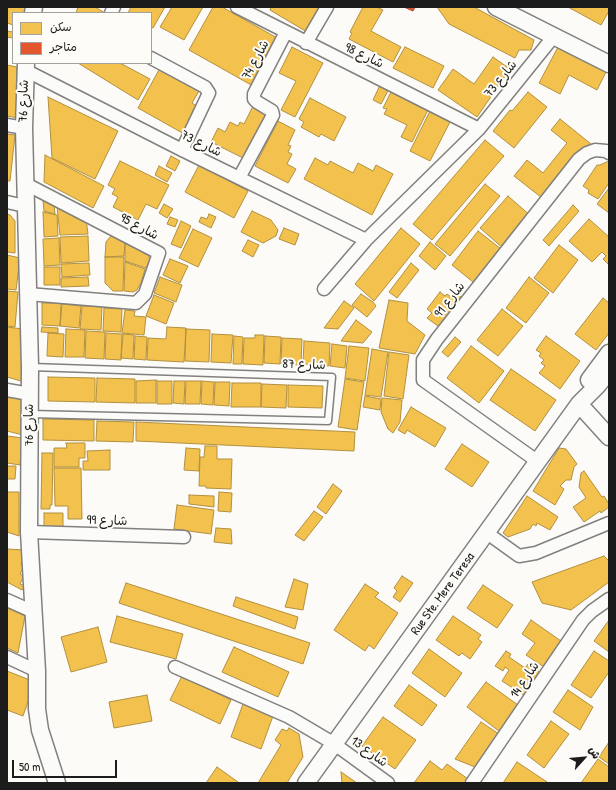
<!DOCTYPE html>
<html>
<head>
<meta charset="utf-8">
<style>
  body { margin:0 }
  #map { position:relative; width:616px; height:790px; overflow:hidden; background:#fcfbf8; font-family:"Patrick Hand","Playpen Sans Arabic",sans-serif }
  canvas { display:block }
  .frame { position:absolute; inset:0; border:8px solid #1c1c1c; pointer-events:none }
  .legend { position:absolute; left:12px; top:12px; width:140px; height:52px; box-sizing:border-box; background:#fdfcf7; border:1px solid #a3a29f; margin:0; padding:5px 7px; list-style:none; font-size:12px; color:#1c1c1c }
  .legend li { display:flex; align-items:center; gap:8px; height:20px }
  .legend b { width:20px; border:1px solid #a3a29f }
  .north { position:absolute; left:564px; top:738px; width:40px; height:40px; -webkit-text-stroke:3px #fdfcf7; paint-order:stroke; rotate:63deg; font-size:11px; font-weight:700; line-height:16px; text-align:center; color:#1c1c1c }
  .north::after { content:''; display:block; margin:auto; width:14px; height:18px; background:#1c1c1c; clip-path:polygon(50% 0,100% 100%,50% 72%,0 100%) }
  .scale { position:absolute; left:12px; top:760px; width:105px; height:18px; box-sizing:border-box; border:2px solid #1c1c1c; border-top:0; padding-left:5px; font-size:12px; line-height:14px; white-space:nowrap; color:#1c1c1c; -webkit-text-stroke:3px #fdfcf7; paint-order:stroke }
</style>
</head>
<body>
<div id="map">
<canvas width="616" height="790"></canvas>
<div class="frame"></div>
<ul class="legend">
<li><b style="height:11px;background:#f2c14e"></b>سكن</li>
<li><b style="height:11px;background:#e4572e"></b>متاجر</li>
</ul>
<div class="north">ش</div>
<div class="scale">50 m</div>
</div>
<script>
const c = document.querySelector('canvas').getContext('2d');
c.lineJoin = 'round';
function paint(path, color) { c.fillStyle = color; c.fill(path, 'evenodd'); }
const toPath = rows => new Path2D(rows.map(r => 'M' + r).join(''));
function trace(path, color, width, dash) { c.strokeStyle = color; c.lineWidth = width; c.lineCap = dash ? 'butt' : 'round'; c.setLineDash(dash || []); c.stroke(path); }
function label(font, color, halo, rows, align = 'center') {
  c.font = font + ' "Patrick Hand","Playpen Sans Arabic",sans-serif'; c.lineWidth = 4; c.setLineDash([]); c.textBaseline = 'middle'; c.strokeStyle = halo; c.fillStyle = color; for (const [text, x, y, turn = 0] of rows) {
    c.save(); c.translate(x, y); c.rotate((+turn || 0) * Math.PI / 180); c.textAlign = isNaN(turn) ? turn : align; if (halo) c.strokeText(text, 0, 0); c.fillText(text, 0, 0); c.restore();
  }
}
const homes = toPath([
  [7,7,26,7,25,13,13,13,13,25,7,23,7,7],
  [78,7,95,7,105,13,76,13,78,7],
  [131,7,165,7,153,28,151,27,151,13,128,13,131,7],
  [172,7,203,7,184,40,160,27,172,7],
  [213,7,222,7,279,39,253,86,189,50,213,7],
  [271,7,322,7,307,32,270,10,271,7],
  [363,7,377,7,383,10,371,31,401,47,393,62,349,39,352,33,350,32,363,7],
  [437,7,474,7,534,40,531,50,519,50,515,58,449,24,437,7],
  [568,7,609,7,609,11,601,25,568,7],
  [7,31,13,32,13,38,7,37,7,31],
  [292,47,323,63,295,117,281,110,296,81,279,73,292,47],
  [405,47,444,66,433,88,393,68,405,47],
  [558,47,606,72,597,90,569,75,560,94,539,83,558,47],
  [493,57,510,69,477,117,438,90,453,69,474,84,493,57],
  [78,63,120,63,150,79,138,100,78,63],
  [7,65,17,67,18,118,7,116,7,65],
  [160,68,199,91,192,103,201,109,186,135,138,108,160,68],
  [381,83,390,87,381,104,373,100,381,83],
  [392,90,429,108,412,142,401,137,407,125,384,114,387,109,383,108,392,90],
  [528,92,547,107,514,148,493,131,510,110,512,111,528,92],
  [48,97,118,131,95,179,52,158,48,97],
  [310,98,346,117,334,141,321,134,319,137,301,127,304,122,299,119,310,98],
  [253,106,268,114,245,159,211,142,218,128,225,132,230,122,238,126,240,122,244,124,253,106],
  [431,109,451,120,430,161,410,151,431,109],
  [560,119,591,144,546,201,514,176,527,160,543,173,567,143,551,130,560,119],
  [278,121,295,130,288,145,291,146,288,152,292,154,287,164,296,169,288,183,255,166,278,121],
  [7,134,15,135,10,181,7,181,7,134],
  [485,140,504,156,432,240,413,224,485,140],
  [45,155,104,186,93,208,44,182,45,155],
  [171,156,180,161,175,171,166,166,171,156],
  [315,158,328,165,330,161,353,173,358,163,373,171,376,165,393,174,372,215,304,179,315,158],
  [120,161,169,185,157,209,146,204,138,220,113,207,118,197,112,194,115,189,108,185,120,161],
  [609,161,609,183,598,199,588,193,589,190,583,186,597,165,600,165,609,161],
  [199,165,248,191,234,218,185,192,199,165],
  [159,166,172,173,167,182,155,175,159,166],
  [485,184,500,196,450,256,435,244,485,184],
  [609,188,609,213,597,204,609,188],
  [508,196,532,217,504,249,480,228,508,196],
  [43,201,54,205,55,214,44,211,43,201],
  [164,204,173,209,167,218,159,213,164,204],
  [573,205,579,211,549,246,543,240,573,205],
  [57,206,86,219,88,234,60,235,57,206],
  [252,211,271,220,278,230,276,236,263,243,241,232,252,211],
  [43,212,57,215,58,236,44,237,43,212],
  [7,214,10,215,15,221,15,253,7,252,7,214],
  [209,214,216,217,211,228,199,222,201,217,207,219,209,214],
  [170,217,178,220,175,227,167,224,170,217],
  [589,219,609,237,609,265,603,259,606,256,602,252,592,262,569,241,589,219],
  [181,221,191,226,181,248,171,244,181,221],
  [284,228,299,234,295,245,279,239,284,228],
  [401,228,420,244,374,301,355,284,401,228],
  [193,229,212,238,198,267,179,258,193,229],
  [478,231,505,252,478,286,452,265,478,231],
  [88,236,89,261,61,263,60,237,88,236],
  [113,236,125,243,124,256,105,257,106,242,110,237,113,236],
  [59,238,60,265,44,266,43,239,59,238],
  [248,240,259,245,253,257,242,251,248,240],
  [430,242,446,256,435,270,419,256,430,242],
  [125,243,148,254,150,260,146,268,125,261,125,243],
  [559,245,578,260,553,293,534,278,559,245],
  [7,255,20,258,16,290,7,289,7,255],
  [105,257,124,257,123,291,113,291,105,283,105,257],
  [170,259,188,266,180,283,163,275,170,259],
  [125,262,145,269,141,283,137,290,133,292,124,291,125,262],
  [89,263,90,275,62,277,61,264,89,263],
  [411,263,419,270,397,298,389,292,411,263],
  [44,267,60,267,60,285,44,285,44,267],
  [88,277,89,286,61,287,61,278,88,277],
  [160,277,182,285,176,302,154,293,160,277],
  [529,277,549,293,526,323,506,308,529,277],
  [7,291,18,292,15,327,7,326,7,291],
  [440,292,445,296,447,294,451,297,455,292,461,297,457,301,461,304,442,329,427,318,432,313,427,309,440,292],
  [361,294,373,302,376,306,367,317,352,305,361,294],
  [154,295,174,303,166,324,146,316,154,295],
  [603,298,609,303,609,333,596,350,575,334,603,298],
  [389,300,408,303,407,321,425,335,415,354,379,348,389,300],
  [344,301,354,308,338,329,324,328,344,301],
  [42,303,61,303,60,326,42,325,42,303],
  [62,304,81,306,79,328,60,326,62,304],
  [82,306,102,307,101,330,80,329,82,306],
  [104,308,122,309,121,332,103,331,104,308],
  [502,309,523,326,498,356,477,340,502,309],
  [125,310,135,311,134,316,146,317,144,335,122,333,125,310],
  [356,320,372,332,363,343,341,341,356,320],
  [7,327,23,329,24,378,21,381,7,377,7,327],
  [42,327,58,328,58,333,41,332,42,327],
  [167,327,186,328,184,362,147,360,148,338,166,339,167,327],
  [66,329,85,330,84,357,65,357,66,329],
  [186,329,210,330,209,362,185,361,186,329],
  [86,331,105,332,104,359,85,358,86,331],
  [48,333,64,334,63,357,47,356,48,333],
  [106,333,122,334,121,360,105,359,106,333],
  [123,334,134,335,133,359,121,358,123,334],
  [212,334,233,335,231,363,211,362,212,334],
  [255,335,264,335,263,365,243,364,244,338,255,338,255,335],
  [135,336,147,337,146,360,134,359,135,336],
  [234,336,243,337,242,364,233,364,234,336],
  [265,336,281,337,280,364,264,363,265,336],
  [546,336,580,361,560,389,539,373,545,366,541,363,544,360,539,356,541,353,536,350,546,336],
  [455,337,461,342,448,357,442,352,455,337],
  [282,338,302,339,301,365,281,364,282,338],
  [304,341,330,343,329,366,303,364,304,341],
  [332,344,347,346,345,368,330,366,332,344],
  [349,346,369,348,365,381,345,378,349,346],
  [471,346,504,371,479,403,447,378,471,346],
  [372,349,388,352,381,397,365,395,372,349],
  [389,352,409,355,403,399,384,396,389,352],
  [511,369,556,400,535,431,490,400,511,369],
  [48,377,95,378,95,402,48,401,48,377],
  [97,378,135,379,135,403,96,402,97,378],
  [345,379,364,382,357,430,338,427,345,379],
  [156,380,156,403,136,403,136,381,156,380],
  [157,381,172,381,172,404,157,404,157,381],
  [174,381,185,381,184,404,173,403,174,381],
  [186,381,201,381,200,404,185,404,186,381],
  [202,381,214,382,213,405,201,404,202,381],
  [215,382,230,382,229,406,214,405,215,382],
  [232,383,261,383,261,407,231,407,232,383],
  [262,384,287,385,286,408,261,407,262,384],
  [288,385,323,386,322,408,288,407,288,385],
  [7,395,23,398,23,435,7,431,7,395],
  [365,396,381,399,380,410,363,407,365,396],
  [382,398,402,400,400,422,393,433,388,429,381,412,382,398],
  [411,407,446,428,435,447,407,430,405,434,398,430,411,407],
  [43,419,94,420,94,441,43,440,43,419],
  [97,421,134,422,133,442,96,441,97,421],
  [136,422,355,432,354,451,136,441,136,422],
  [7,436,23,438,20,465,7,463,7,436],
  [66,443,85,443,85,458,79,458,79,467,54,467,54,448,67,448,66,443],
  [462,444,489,462,472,487,445,469,462,444],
  [205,446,217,446,217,459,232,459,231,489,206,488,206,486,199,486,200,457,204,457,205,446],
  [186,448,200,449,199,471,184,470,186,448],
  [559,448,566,449,577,464,574,467,571,480,566,480,560,486,564,489,555,505,533,491,559,448],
  [110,450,110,470,83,470,83,461,88,461,87,451,110,450],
  [42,453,53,453,52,505,50,505,50,509,41,509,42,453],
  [7,466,16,466,15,479,7,479,7,466],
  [54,468,81,468,82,519,68,519,68,506,55,506,54,468],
  [584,471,602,497,604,496,609,504,609,507,601,513,600,511,584,522,573,507,586,498,579,487,581,473,584,471],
  [333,484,342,491,326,514,317,507,333,484],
  [7,492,19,492,19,536,7,532,7,492],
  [219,492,232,493,231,512,218,511,219,492],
  [189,495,214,496,214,507,189,504,189,495],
  [527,496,558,517,550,530,537,523,536,526,533,524,530,529,508,537,503,533,527,496],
  [177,505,214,510,211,534,174,529,177,505],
  [314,511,323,517,304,541,295,535,314,511],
  [44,513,63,513,63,528,44,527,44,513],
  [216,528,231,529,232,544,214,542,216,528],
  [7,549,24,550,22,555,25,556,21,565,24,566,20,574,24,576,20,584,25,586,22,590,7,582,7,549],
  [604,556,609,561,609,582,571,610,542,603,532,582,604,556],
  [402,576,413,583,400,602,393,597,397,591,394,588,402,576],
  [294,579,308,584,303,610,285,607,294,579],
  [126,583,310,643,303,664,119,603,126,583],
  [365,584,379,593,375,597,398,613,374,649,369,645,365,651,334,630,365,584],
  [483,585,513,605,497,628,467,608,483,585],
  [236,597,298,617,295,629,233,606,236,597],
  [7,608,25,616,18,653,7,648,7,608],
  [117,616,183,634,176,659,110,642,117,616],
  [453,616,481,635,478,639,482,642,470,659,462,653,459,656,436,640,453,616],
  [531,620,561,641,544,667,526,655,535,643,522,634,531,620],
  [609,620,609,652,594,641,609,620],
  [98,627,107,662,71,672,61,637,98,627],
  [234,647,289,672,278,697,222,672,234,647],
  [429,649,462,673,445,697,412,673,429,649],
  [506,651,511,654,509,657,525,668,528,664,541,673,525,696,502,681,509,670,505,667,503,671,495,666,506,651],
  [594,651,609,661,609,672,591,698,571,685,594,651],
  [7,671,35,682,23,716,7,710,7,671],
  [182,676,231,700,220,724,170,700,182,676],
  [486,682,518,705,499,731,467,707,486,682],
  [409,685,437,705,422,726,394,706,409,685],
  [568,690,593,707,580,730,553,712,568,690],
  [147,695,152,721,114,728,109,702,147,695],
  [243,704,273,716,261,749,231,737,243,704],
  [383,717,416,740,395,769,362,746,383,717],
  [551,721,569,734,544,768,527,755,551,721],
  [481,722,499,734,475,767,455,759,481,722],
  [289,728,299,734,303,757,287,783,258,783,281,745,275,740,282,729,287,731,289,728],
  [609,742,609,764,599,757,609,742],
  [598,759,609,767,609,783,581,783,598,759],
  [430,761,442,770,447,764,468,779,465,783,414,783,430,761],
  [517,762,547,782,547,783,503,783,517,762],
  [217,767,238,782,237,783,206,783,217,767],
  [341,772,357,783,342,783,341,772]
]);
paint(homes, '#f2c14e');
trace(homes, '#b2903f', 1);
const shops = toPath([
  [404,7,415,7,413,11,404,7]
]);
paint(shops, '#e4572e');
trace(shops, '#a84529', 1);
const lane = toPath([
  [30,414,328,421,332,377,31,367]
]);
const street = toPath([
  [237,7,479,129],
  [111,13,114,7],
  [306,43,327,7],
  [151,58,205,87,209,93,182,150],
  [25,70,182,150,366,240],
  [7,125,24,128],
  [239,178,273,115,272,111,257,102,254,99,254,94,286,32],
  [24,183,159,253,145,294,136,303,28,294],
  [7,202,25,206],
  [324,289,366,240,479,129,554,36],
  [7,390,30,394],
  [537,461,423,380,423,360,437,339,579,159,587,153,595,150,606,151,609,153],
  [29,532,184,537],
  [487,533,519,556,536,553,609,523],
  [7,600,34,612],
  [7,657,37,671],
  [175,667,289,717,333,743,388,783],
  [472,783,583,620,592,611,609,599]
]);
const secondary = toPath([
  [496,7,609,64],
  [33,13,34,7],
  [26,63,24,128,30,367,29,532,37,671,37,709,40,730,57,783],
  [589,380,609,353],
  [579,404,609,437],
  [306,783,579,404,598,385,609,371]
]);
trace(lane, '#81807f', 9);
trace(street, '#81807f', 15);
trace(secondary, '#81807f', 19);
trace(lane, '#fbfbf9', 6);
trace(street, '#fbfbf9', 12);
trace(secondary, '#fbfbf9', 16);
label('13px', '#1c1c1c', '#fdfcf7', [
  ["شارع 98",364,56,26],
  ["شارع 74",256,60,-62],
  ["شارع 73",501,79,-51],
  ["شارع 76",24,101,-89],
  ["شارع 73",201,144,26],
  ["شارع 95",139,227,28],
  ["شارع 91",450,300,-52],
  ["شارع 87",304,365,2],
  ["شارع 76",30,425,-90],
  ["شارع 99",107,521,2],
  ["Rue Ste. Mere Teresa",443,594,-54],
  ["شارع 14",525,680,-56],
  ["شارع 13",369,752,36]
]);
</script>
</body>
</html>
